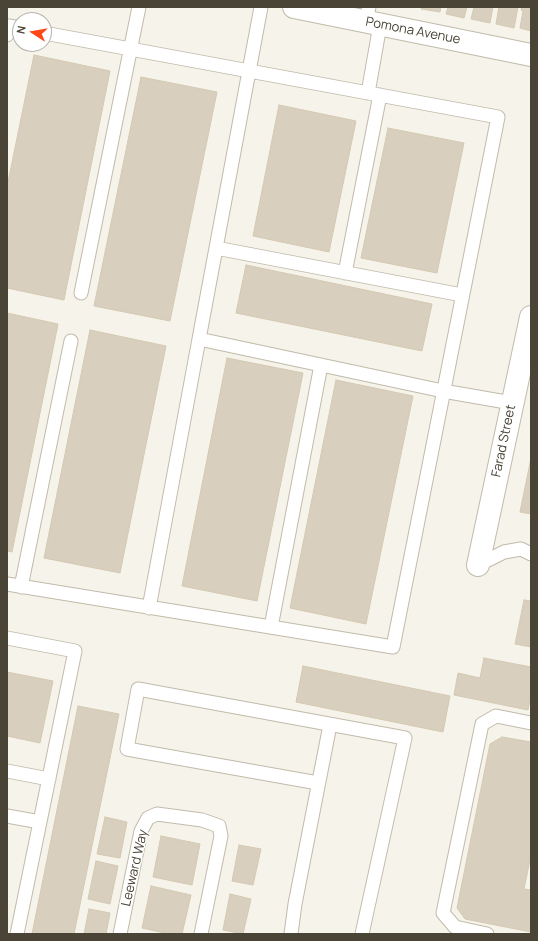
<!DOCTYPE html>
<html>
<head>
<meta charset="utf-8">
<style>
  body { margin:0 }
  #map { position:relative; width:538px; height:941px; overflow:hidden; background:#f6f3ea; font-family:Manrope,sans-serif }
  canvas { display:block }
  .frame { position:absolute; inset:0; border:8px solid #4a4437; pointer-events:none }
  .north { position:absolute; left:12px; top:12px; width:40px; height:40px; box-sizing:border-box; background:#fff; border:1px solid #b7b4af; border-radius:50%; rotate:282deg; font-size:11px; font-weight:700; line-height:16px; text-align:center; color:#4a4437 }
  .north::after { content:''; display:block; margin:auto; width:14px; height:18px; background:#ff4717; clip-path:polygon(50% 0,100% 100%,50% 72%,0 100%) }
</style>
</head>
<body>
<div id="map">
<canvas width="538" height="941"></canvas>
<div class="frame"></div>
<div class="north">N</div>
</div>
<script>
const c = document.querySelector('canvas').getContext('2d');
c.lineJoin = 'round';
function paint(path, color) { c.fillStyle = color; c.fill(path, 'evenodd'); }
const toPath = rows => new Path2D(rows.map(r => 'M' + r).join(''));
function trace(path, color, width, dash) { c.strokeStyle = color; c.lineWidth = width; c.lineCap = dash ? 'butt' : 'round'; c.setLineDash(dash || []); c.stroke(path); }
function label(font, color, halo, rows, align = 'center') {
  c.font = font + ' Manrope,sans-serif'; c.lineWidth = 3; c.setLineDash([]); c.textBaseline = 'middle'; c.strokeStyle = halo; c.fillStyle = color; for (const [text, x, y, turn = 0] of rows) {
    c.save(); c.translate(x, y); c.rotate((+turn || 0) * Math.PI / 180); c.textAlign = isNaN(turn) ? turn : align; if (halo) c.strokeText(text, 0, 0); c.fillText(text, 0, 0); c.restore();
  }
}
const building = toPath([
  [422,7,441,7,440,12,421,9,422,7],
  [448,7,467,7,464,18,446,14,448,7],
  [474,7,493,7,490,23,471,19,474,7],
  [499,7,518,7,514,28,496,24,499,7],
  [522,7,531,7,531,31,520,28,523,11,521,10,522,7],
  [34,55,110,71,64,300,7,288,7,187,34,55],
  [141,77,217,92,170,321,94,306,141,77],
  [279,105,356,121,329,252,253,236,279,105],
  [388,128,464,143,437,273,361,258,388,128],
  [246,265,432,304,422,351,236,313,246,265],
  [7,313,58,324,12,552,7,551,7,313],
  [90,330,166,346,120,573,44,558,90,330],
  [227,358,303,373,257,601,182,586,227,358],
  [336,380,413,396,366,624,290,608,336,380],
  [531,458,531,514,520,512,531,458],
  [524,600,531,601,531,647,515,644,524,600],
  [484,658,531,667,531,695,528,710,454,695,458,673,480,678,484,658],
  [303,666,450,696,443,732,296,702,303,666],
  [7,672,53,681,40,743,7,736,7,672],
  [78,706,119,714,74,934,32,934,78,706],
  [502,737,531,742,531,855,524,889,531,890,531,932,465,919,457,908,490,744,502,737],
  [105,817,127,822,120,858,97,854,105,817],
  [161,836,200,844,192,885,153,877,161,836],
  [239,845,261,849,253,885,232,881,239,845],
  [96,861,118,866,110,904,88,899,96,861],
  [151,886,191,895,182,934,169,934,142,928,151,886],
  [230,894,251,899,243,934,223,930,230,894],
  [89,909,110,913,106,934,84,934,89,909]
]);
paint(building, '#d8cfbe');
trace(building, '#d4c8b1', 1);
const service = toPath([
  [261,7,199,339,443,391,512,403],
  [366,22,369,7],
  [7,35,9,26,20,28],
  [368,93,380,25],
  [216,248,462,295],
  [345,273,380,95],
  [81,293,139,7],
  [478,565,504,552,521,549,531,554],
  [7,584,393,647,498,117,44,33],
  [21,587,71,341],
  [149,608,199,339],
  [271,627,321,365],
  [7,638,75,651,17,934],
  [7,771,49,779],
  [318,783,127,749,138,689,405,738,362,934],
  [7,816,40,822],
  [120,934,141,831,148,818,157,814,202,820,219,826,221,836,201,934],
  [291,934,295,904,330,725],
  [487,934,455,927,443,913,482,724,496,716,531,723]
]);
const minor = toPath([
  [478,565,531,317]
]);
const tertiary = toPath([
  [294,7,531,55]
]);
trace(service, '#c2bbab', 15);
trace(minor, '#c2bbab', 24);
trace(tertiary, '#c2bbab', 24);
trace(service, '#fff', 13);
trace(minor, '#fff', 22);
trace(tertiary, '#fff', 22);
label('13px', '#4a4437', '#fff', [
  ["Pomona Avenue",413,31,11],
  ["Farad Street",504,441,-78],
  ["Leeward Way",135,868,-77]
]);
</script>
</body>
</html>
